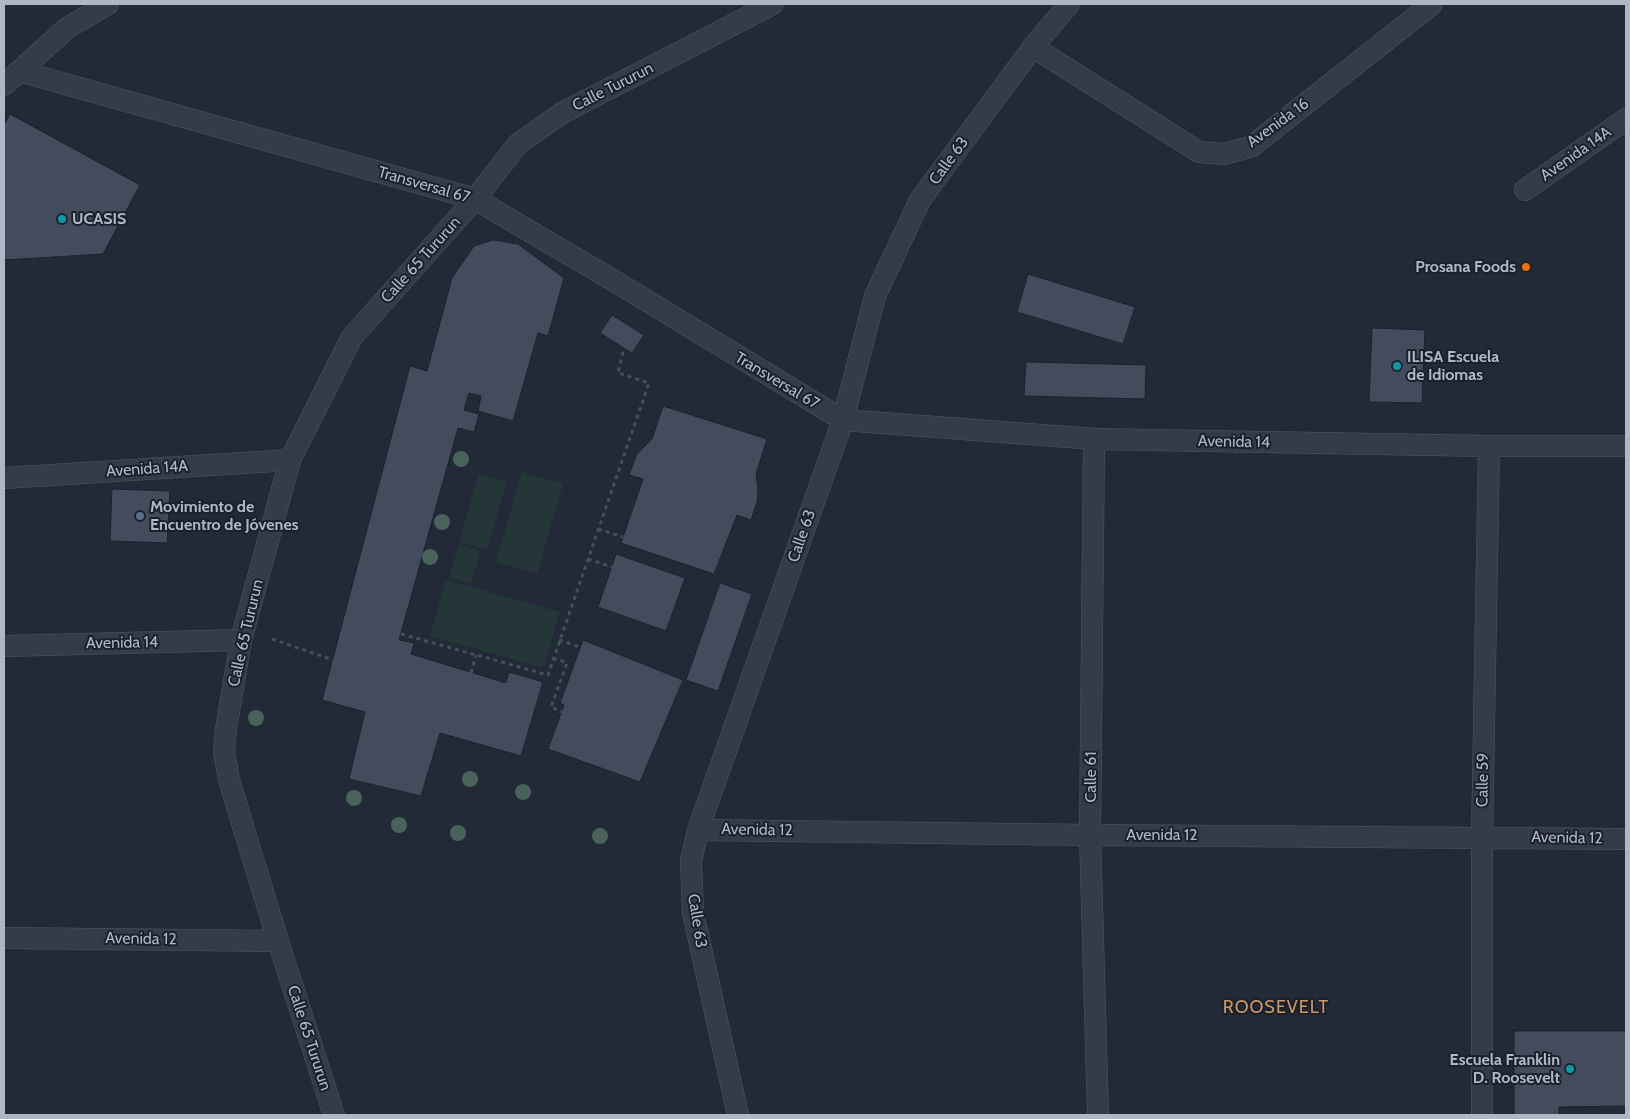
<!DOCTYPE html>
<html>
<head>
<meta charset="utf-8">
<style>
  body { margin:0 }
  #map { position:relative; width:1630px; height:1119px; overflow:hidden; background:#222937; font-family:Cabin,sans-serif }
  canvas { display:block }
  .frame { position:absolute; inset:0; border:5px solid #b0b6c4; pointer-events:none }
</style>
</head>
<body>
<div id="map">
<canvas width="1630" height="1119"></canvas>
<div class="frame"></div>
</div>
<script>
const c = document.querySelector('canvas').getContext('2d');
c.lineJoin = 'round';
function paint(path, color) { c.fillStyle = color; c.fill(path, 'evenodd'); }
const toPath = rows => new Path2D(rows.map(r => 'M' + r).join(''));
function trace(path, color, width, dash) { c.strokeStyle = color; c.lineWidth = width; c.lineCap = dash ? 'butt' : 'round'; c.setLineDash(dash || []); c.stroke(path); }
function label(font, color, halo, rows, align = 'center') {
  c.font = font + ' Cabin,sans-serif'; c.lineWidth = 4; c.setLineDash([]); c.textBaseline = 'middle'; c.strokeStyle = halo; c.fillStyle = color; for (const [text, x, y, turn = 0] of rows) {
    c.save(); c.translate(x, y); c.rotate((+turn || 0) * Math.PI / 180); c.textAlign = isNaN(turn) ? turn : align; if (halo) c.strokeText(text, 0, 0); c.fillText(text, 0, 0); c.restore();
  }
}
paint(toPath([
  [522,472,563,484,537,574,496,562],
  [479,474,507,482,487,550,459,542],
  [459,544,481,551,471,583,449,577],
  [446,580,560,612,543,668,430,636]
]), '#253639');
const building = toPath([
  [10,114,140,185,103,254,4,260,4,125,10,114],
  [493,240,518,244,564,278,548,336,538,333,513,421,478,411,481,396,469,393,464,410,479,414,474,432,458,428,399,640,414,643,411,654,506,683,509,672,543,682,521,756,440,733,421,796,349,779,365,712,322,700,410,366,427,371,452,278,474,246,493,240],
  [1028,274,1135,307,1123,344,1017,312,1028,274],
  [612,315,644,335,632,353,600,333,612,315],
  [1372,328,1425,330,1422,403,1369,402,1372,328],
  [1026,362,1146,365,1145,399,1024,396,1026,362],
  [663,406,767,439,756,474,758,488,757,502,751,520,737,515,714,574,621,543,643,479,629,475,637,454,652,439,663,406],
  [112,489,170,491,167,543,110,541,112,489],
  [616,554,685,578,666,631,598,607,616,554],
  [720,583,752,594,718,691,686,680,720,583],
  [583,640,683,680,640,782,548,749,564,705,560,703,583,640],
  [1514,1031,1626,1031,1626,1106,1559,1107,1559,1115,1514,1115,1514,1031]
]);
paint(building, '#434c5c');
trace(building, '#1d232e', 1);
const minor = toPath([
  [1033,47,1199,152,1225,154,1252,146,1432,4],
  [19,71,475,199,616,282,843,420,1094,439,1489,446,1626,446],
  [4,85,67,28,108,4],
  [1525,190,1626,119],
  [1094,439,1090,835,1098,1115],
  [4,478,290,460],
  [4,646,241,640],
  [698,830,1090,835,1626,839],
  [4,938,278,941],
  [334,1115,278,941,229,780,224,751,226,729,241,640,290,460,352,337,475,199,518,144,562,113,773,4],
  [738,1115,693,913,691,861,698,830,843,420,875,296,920,200,1033,47,1069,4],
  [1482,1115,1482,837,1489,446]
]);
trace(minor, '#505662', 22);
trace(toPath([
  [598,529,623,537],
  [588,559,612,567],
  [401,634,548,675,649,383,618,373,624,348],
  [272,639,333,660],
  [559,640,580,647],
  [553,658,567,663,551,707,562,712],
  [471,673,476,655]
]), '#415256', 3, [4, 4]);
trace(minor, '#353c48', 21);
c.fillStyle = '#49635a';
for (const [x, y] of [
  [461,459],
  [442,522],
  [430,557],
  [256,718],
  [470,779],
  [523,792],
  [354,798],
  [399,825],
  [458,833],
  [600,836]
]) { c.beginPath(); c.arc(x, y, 8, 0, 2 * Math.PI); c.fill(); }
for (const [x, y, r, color] of [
  [62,219,5,"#0f9aa8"],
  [1526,267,5,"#e8710a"],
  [1397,366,5,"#0f9aa8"],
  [140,516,5,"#5c6f8a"],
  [1570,1069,5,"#0f9aa8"]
]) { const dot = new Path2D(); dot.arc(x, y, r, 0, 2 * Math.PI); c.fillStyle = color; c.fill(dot); trace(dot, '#1b212c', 2); }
label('16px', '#b0b6c4', '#1b212c', [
  ["Calle Tururun",613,87,-27],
  ["Avenida 16",1278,123,-36],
  ["Avenida 14A",1576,154,-35],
  ["Calle 63",949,161,-54],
  ["Transversal 67",424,185,16],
  ["Calle 65 Tururun",421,260,-48],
  ["Transversal 67",777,381,31],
  ["Avenida 14",1234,442,1],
  ["Avenida 14A",147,469,-4],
  ["Calle 63",802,536,-71],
  ["Calle 65 Tururun",246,633,-77],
  ["Avenida 14",122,643,-1],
  ["Calle 61",1091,777,-90],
  ["Calle 59",1483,780,-89],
  ["Avenida 12",757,830,1],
  ["Avenida 12",1162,835],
  ["Avenida 12",1567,838,1],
  ["Calle 63",697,921,81],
  ["Avenida 12",141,939,1],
  ["Calle 65 Tururun",309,1038,72]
]);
label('bold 16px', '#b0b6c4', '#1b212c', [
  ["UCASIS",72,219],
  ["Prosana Foods",1516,267,"right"],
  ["ILISA Escuela",1407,357],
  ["de Idiomas",1407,375],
  ["Movimiento de",150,507],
  ["Encuentro de Jóvenes",150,525],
  ["Escuela Franklin",1560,1060,"right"],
  ["D. Roosevelt",1560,1078,"right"]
], 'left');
c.letterSpacing = '1px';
label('18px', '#cd9862', '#1b212c', [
  ["ROOSEVELT",1276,1008]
]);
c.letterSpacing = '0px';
</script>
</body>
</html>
